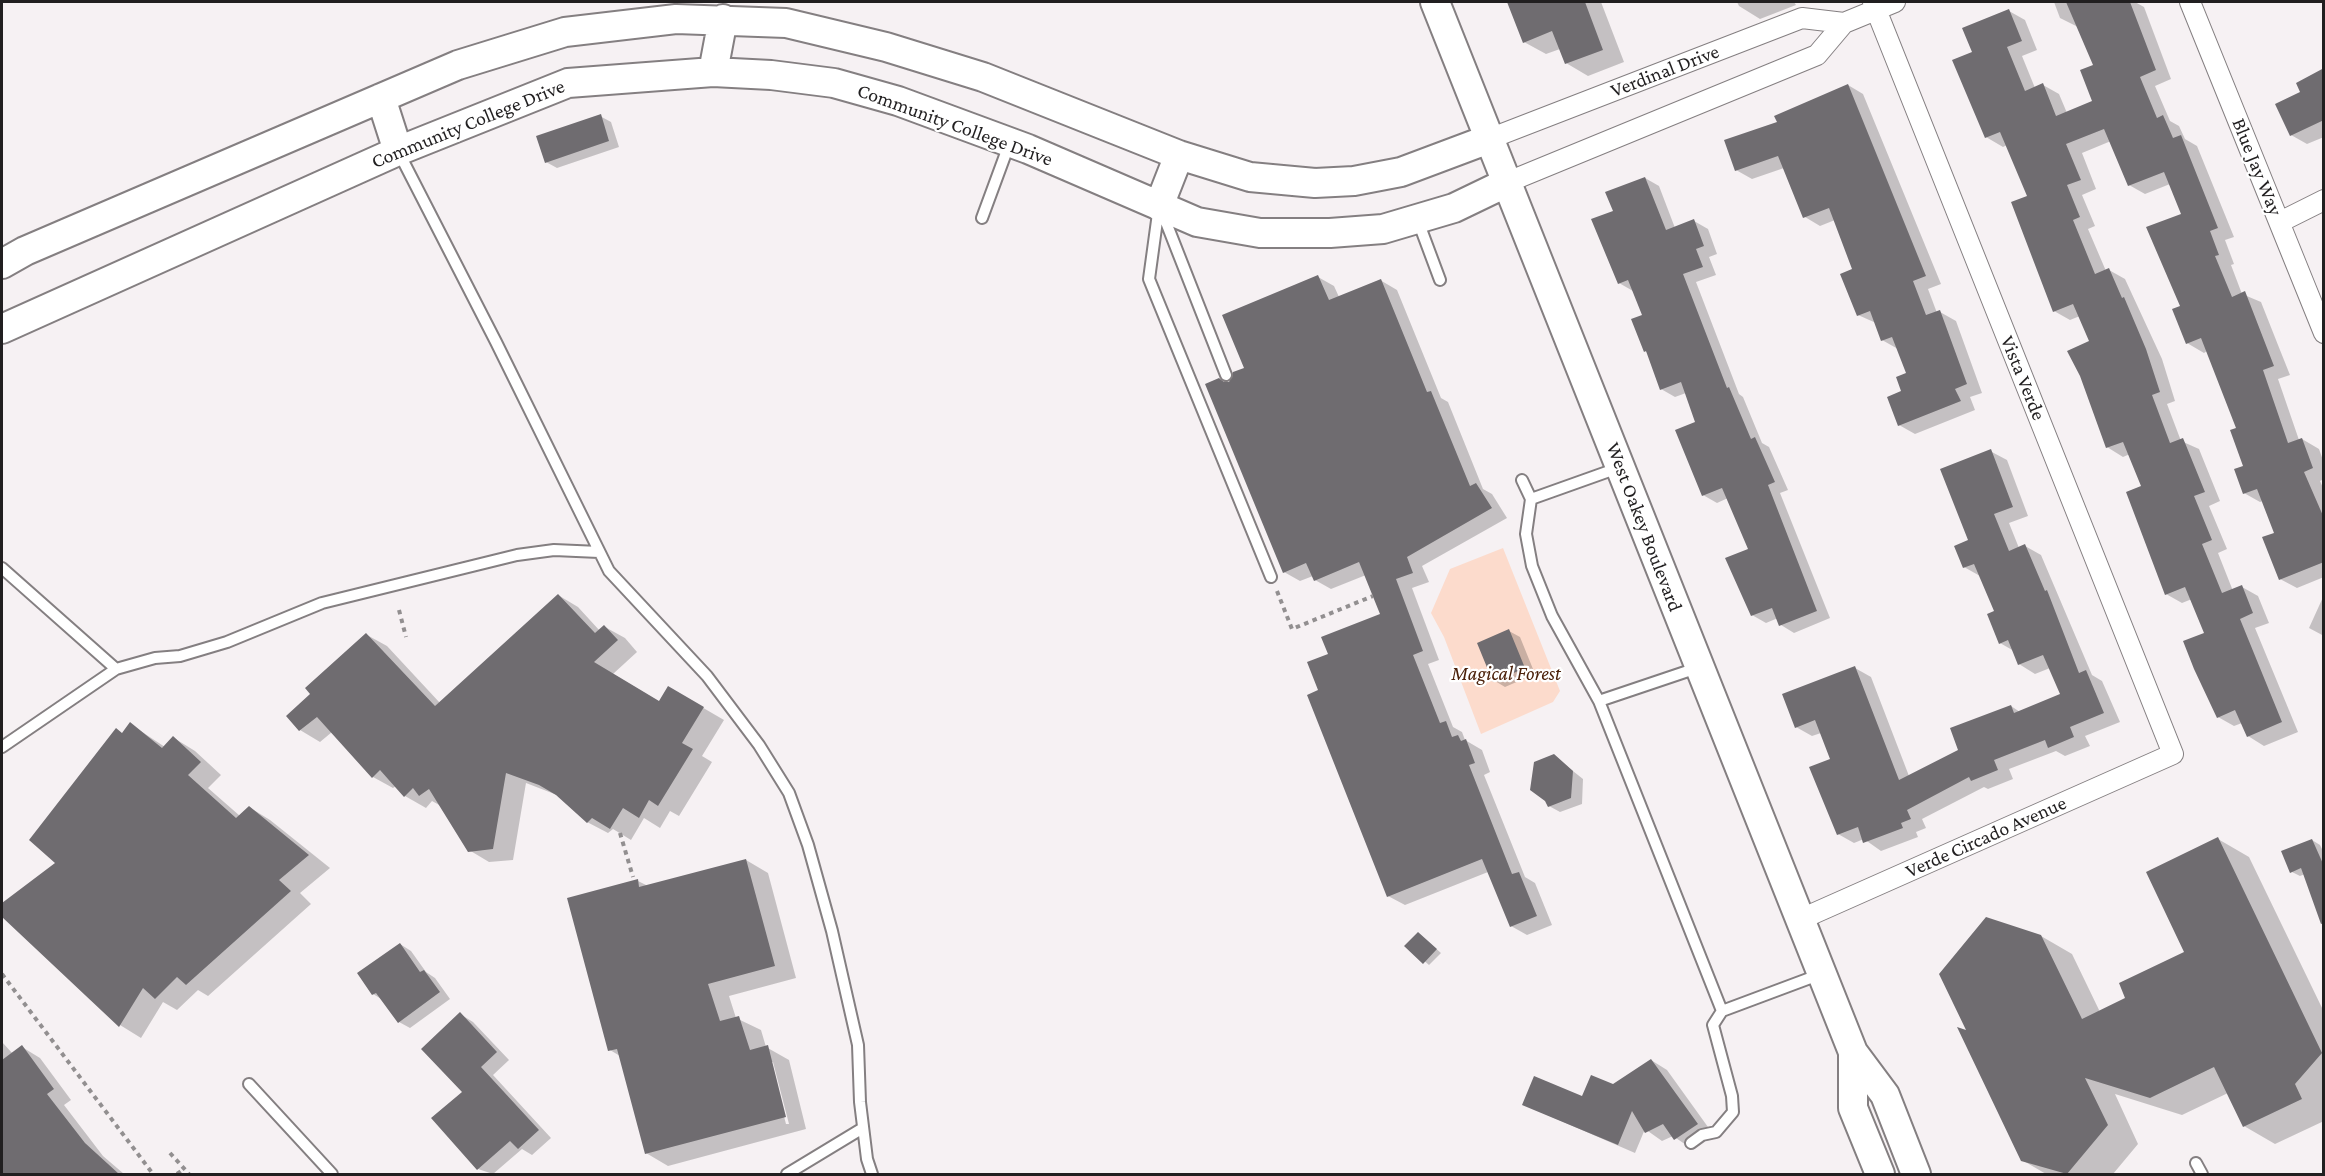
<!DOCTYPE html>
<html>
<head>
<meta charset="utf-8">
<style>
  body { margin:0 }
  #map { position:relative; width:2325px; height:1176px; overflow:hidden; background:#f6f1f3; font-family:"Crimson Pro",serif }
  canvas { display:block }
  .frame { position:absolute; inset:0; border:3px solid #211f20; pointer-events:none }
</style>
</head>
<body>
<div id="map">
<canvas width="2325" height="1176"></canvas>
<div class="frame"></div>
</div>
<script>
const c = document.querySelector('canvas').getContext('2d');
c.lineJoin = 'round';
function paint(path, color) { c.fillStyle = color; c.fill(path, 'evenodd'); }
const toPath = rows => new Path2D(rows.map(r => 'M' + r).join(''));
function trace(path, color, width, dash) { c.strokeStyle = color; c.lineWidth = width; c.lineCap = dash ? 'butt' : 'round'; c.setLineDash(dash || []); c.stroke(path); }
function label(font, color, halo, rows, align = 'center') {
  c.font = font + ' "Crimson Pro",serif'; c.lineWidth = 4.5; c.setLineDash([]); c.textBaseline = 'middle'; c.strokeStyle = halo; c.fillStyle = color; for (const [text, x, y, turn = 0] of rows) {
    c.save(); c.translate(x, y); c.rotate((+turn || 0) * Math.PI / 180); c.textAlign = isNaN(turn) ? turn : align; if (halo) c.strokeText(text, 0, 0); c.fillText(text, 0, 0); c.restore();
  }
}
paint(toPath([
  [1503,548,1560,691,1553,702,1481,734,1444,637,1431,613,1450,569]
]), '#fcdbcc');
paint(toPath([
  [1515,2,1601,2,1624,62,1588,76,1566,63,1560,49,1546,54,1524,42,1510,4],
  [1737,2,1794,2,1796,5,1760,19,1739,6],
  [2054,2,2135,2,2144,7,2171,79,2155,86,2170,121,2179,126,2185,139,2197,146,2234,237,2225,240,2234,264,2231,265,2242,294,2261,302,2278,345,2290,375,2278,379,2299,440,2302,439,2319,449,2324,463,2324,479,2320,481,2324,490,2324,577,2297,588,2280,579,2276,533,2263,501,2260,502,2244,493,2245,467,2237,428,2207,351,2204,353,2187,343,2182,307,2183,214,2170,184,2145,194,2129,185,2111,141,2082,153,2096,189,2082,195,2095,226,2088,229,2106,271,2109,270,2125,279,2162,359,2175,401,2167,404,2181,441,2199,449,2220,501,2209,506,2227,549,2218,553,2233,591,2242,587,2258,596,2269,623,2255,628,2298,732,2264,746,2248,736,2242,723,2234,726,2218,717,2206,633,2192,599,2182,603,2166,594,2143,487,2130,454,2123,457,2107,447,2091,342,2080,316,2070,320,2054,311,2029,197,2007,145,2003,147,1986,137,1974,53,2009,11,2025,20,2037,50,2022,56,2035,88,2043,85,2059,94,2067,113,2094,102,2095,66,2078,27,2060,18],
  [2324,69,2324,137,2307,144,2291,135,2302,93],
  [1848,85,1863,94,1941,284,1928,289,1937,313,1940,312,1956,321,1982,393,1970,397,1975,410,1915,434,1899,425,1907,374,1898,349,1882,340,1876,323,1858,315,1854,270,1835,220,1820,226,1805,217,1784,168,1752,179,1736,170,1779,123],
  [600,116,611,122,619,147,557,168,546,162],
  [1645,178,1659,186,1675,228,1694,221,1708,229,1717,254,1709,257,1716,275,1696,282,1739,394,1743,397,1762,443,1769,447,1788,490,1780,493,1830,618,1794,633,1781,625,1778,618,1766,623,1752,615,1750,550,1728,498,1717,503,1703,495,1696,423,1686,393,1675,397,1661,389,1648,353,1645,351,1644,316,1633,291,1619,283,1614,211],
  [1318,277,1334,286,1339,297,1380,280,1397,290,1441,398,1448,402,1483,489,1492,494,1507,518,1422,566,1429,582,1412,588,1439,660,1428,664,1453,727,1462,732,1465,740,1482,750,1490,772,1484,775,1525,877,1535,883,1552,925,1527,935,1511,926,1488,872,1405,905,1388,896,1320,691,1330,655,1382,614,1366,575,1331,589,1315,580,1313,576,1300,581,1284,572,1226,384,1230,383,1246,369],
  [1990,451,2007,460,2028,516,2009,523,2019,548,2025,546,2041,555,2092,675,2102,681,2120,722,2085,736,2090,746,2065,756,2056,751,2009,769,2013,779,1988,789,1984,787,1922,819,1926,828,1916,832,1918,837,1881,851,1864,839,1854,843,1838,834,1831,759,1821,733,1812,736,1796,727,1855,668,1871,677,1909,776,1960,751,2011,706,2020,712,2062,695,2050,668,2035,674,2019,664,2014,651,2000,643,1996,612,1980,576,1964,567],
  [558,595,578,607,600,631,605,627,625,638,637,652,613,674,660,702,669,688,724,720,702,756,712,762,679,816,670,811,660,828,644,818,631,840,613,829,608,833,587,822,557,795,526,783,513,860,489,862,469,850,441,806,432,801,426,808,405,796,396,786,393,788,373,777,332,732,320,742,300,730,312,694,367,635,387,646,440,703],
  [2324,595,2324,636,2309,628],
  [1509,631,1520,637,1535,674,1505,687,1495,681],
  [130,724,165,747,174,738,195,751,221,775,208,788,240,816,249,807,270,820,330,868,300,893,311,904,208,996,198,990,177,1010,163,1002,141,1038,120,1025,2,915,2,905,58,863],
  [1554,756,1583,779,1582,804,1560,812,1549,806],
  [2218,839,2249,857,2324,1012,2324,1121,2275,1144,2244,1126,2228,1093,2182,1115,2115,1094,2138,1144,2113,1174,2046,1174,2022,1160,1969,1033,2041,936,2072,954,2100,1012,2127,998,2186,953],
  [2312,840,2320,845,2324,853,2324,898,2305,874,2300,876,2292,872],
  [746,860,768,873,796,978,729,996,736,1018,761,1030,766,1047,789,1060,806,1129,668,1166,646,1153,620,1056,610,1050,638,881,648,886],
  [770,1062,773,1062,789,1124,786,1124],
  [1418,933,1441,953,1429,965,1407,946],
  [400,944,411,951,426,972,435,978,450,999,410,1028,399,1022,383,1000,373,994],
  [460,1014,473,1022,509,1060,493,1075,551,1138,532,1155,522,1149,493,1174,478,1169],
  [2,1042,13,1054,22,1047,40,1058,71,1100,64,1105,103,1156,124,1174,2,1174],
  [1651,1060,1667,1070,1713,1134,1692,1149,1673,1136,1662,1141,1645,1129,1635,1153,1524,1105,1583,1098,1613,1085]
]), '#0003');
paint(toPath([
  [1507,2,1585,2,1603,50,1565,64,1552,31,1523,43],
  [2066,2,2130,2,2156,70,2140,77,2157,118,2163,115,2173,138,2181,135,2218,228,2210,231,2219,255,2215,256,2232,297,2245,291,2274,366,2263,370,2288,443,2302,438,2313,468,2304,472,2324,518,2324,562,2279,580,2262,537,2274,533,2257,489,2243,494,2234,469,2243,466,2230,430,2236,428,2201,338,2186,344,2172,309,2180,306,2146,227,2181,214,2164,172,2128,186,2104,129,2066,144,2081,180,2067,185,2080,217,2073,220,2095,274,2109,268,2122,298,2124,297,2146,349,2160,392,2152,395,2170,443,2183,438,2205,492,2194,496,2212,540,2202,544,2222,593,2242,585,2253,613,2240,619,2282,722,2247,737,2235,710,2217,718,2194,669,2183,641,2204,633,2185,587,2165,595,2126,492,2141,486,2123,442,2106,448,2080,376,2067,351,2089,341,2073,304,2053,312,2011,202,2027,196,2000,132,1985,138,1952,60,1972,52,1962,28,2009,9,2022,41,2007,47,2025,91,2043,83,2056,116,2092,101,2080,70,2093,65],
  [2324,68,2324,120,2290,136,2275,104,2300,92,2296,83],
  [1848,84,1926,276,1913,281,1926,315,1940,310,1967,384,1955,389,1961,401,1898,426,1887,397,1901,391,1896,377,1906,373,1892,337,1881,341,1870,311,1857,316,1840,274,1852,269,1829,208,1803,218,1778,156,1735,171,1724,140,1777,122,1774,116],
  [601,114,609,141,545,163,536,136],
  [1645,177,1666,230,1694,219,1704,246,1696,249,1703,267,1683,274,1727,388,1729,387,1751,439,1755,437,1775,482,1768,485,1817,611,1779,626,1772,608,1751,616,1725,558,1748,549,1722,488,1702,496,1675,430,1695,422,1681,382,1660,390,1646,351,1644,352,1631,319,1642,315,1628,280,1618,284,1591,219,1613,211,1605,192],
  [1318,275,1329,300,1381,279,1427,392,1431,391,1470,486,1476,483,1492,508,1407,557,1413,573,1396,579,1423,651,1413,655,1440,723,1446,721,1452,737,1458,735,1461,741,1466,739,1475,763,1469,765,1512,874,1519,872,1537,916,1510,927,1482,859,1387,897,1307,695,1318,690,1307,662,1328,654,1321,637,1380,614,1359,562,1314,581,1306,563,1283,573,1205,384,1219,378,1224,382,1229,382,1233,372,1244,368,1222,315],
  [1991,449,2013,507,1994,514,2009,551,2025,544,2045,591,2047,590,2079,673,2086,670,2104,713,2070,727,2074,737,2048,748,2045,740,1994,760,1998,770,1971,781,1969,777,1907,810,1911,819,1901,823,1903,828,1863,843,1858,827,1837,835,1809,767,1830,759,1815,720,1795,728,1782,694,1855,666,1899,780,1958,750,1950,728,2011,705,2014,713,2060,694,2043,655,2018,665,2008,640,1999,644,1987,614,1994,611,1974,564,1963,568,1954,546,1968,540,1940,469],
  [558,594,595,633,604,625,618,640,594,662,659,701,668,686,704,707,682,743,693,749,658,806,649,800,639,818,623,808,610,829,592,818,587,823,556,795,539,785,506,773,493,849,468,852,429,789,419,796,413,788,404,797,380,770,372,778,317,717,299,731,286,716,310,694,305,688,366,633,435,706],
  [1509,629,1525,668,1493,682,1477,643],
  [130,722,162,748,173,736,201,762,188,775,236,818,249,806,309,855,279,880,291,891,186,985,177,977,155,999,143,988,119,1027,2,917,2,903,55,863,29,840,116,728,122,733],
  [1554,754,1573,771,1571,798,1548,807,1545,801,1530,790,1534,762],
  [2218,837,2322,1053,2295,1084,2302,1099,2243,1127,2214,1067,2150,1098,2085,1078,2108,1125,2067,1174,2021,1161,1957,1027,1966,1030,1939,974,1986,917,2041,935,2082,1019,2125,998,2119,983,2184,952,2146,872],
  [2312,839,2324,866,2324,923,2321,924,2301,868,2290,873,2281,851],
  [746,859,775,966,708,984,720,1021,739,1016,750,1050,768,1045,786,1117,645,1154,617,1049,608,1051,567,898,638,879,639,887],
  [1418,932,1437,949,1423,964,1404,946],
  [400,943,420,972,424,970,440,992,398,1023,376,993,372,995,357,973],
  [460,1012,497,1052,481,1067,539,1130,518,1149,510,1141,477,1170,431,1118,462,1092,421,1049],
  [22,1045,54,1089,47,1094,85,1143,119,1174,2,1174,2,1060],
  [1651,1059,1698,1124,1674,1140,1663,1124,1645,1133,1632,1111,1618,1145,1522,1105,1534,1076,1582,1096,1591,1075,1613,1084]
]), '#6f6c70');
const lane = toPath([
  [398,151,496,342,609,571,707,676,759,745,789,793,808,845,832,931,858,1045,860,1102,867,1159,872,1174],
  [1159,206,1149,279,1271,577],
  [1162,212,1226,375],
  [982,218,1010,142],
  [1418,221,1440,280],
  [1522,480,1531,499,1618,468],
  [1531,499,1526,534,1532,566,1552,616,1599,701,1722,1011,1821,974],
  [2,568,116,669],
  [1599,701,1697,668],
  [2,747,116,669,155,658,180,656,227,642,322,603,517,555,554,550,599,552],
  [249,1084,332,1174],
  [1691,1143,1702,1135,1716,1132,1733,1112,1732,1096,1713,1025,1722,1011],
  [2196,1163,2202,1174],
  [787,1174,863,1128]
]);
const street = toPath([
  [2190,2,2324,333],
  [1489,139,1802,18,1844,23],
  [1508,182,1817,55,1844,23,1895,2],
  [2280,222,2324,200],
  [1799,920,2173,754,1873,2]
]);
const secondary = toPath([
  [1435,2,1853,1052,1885,1095,1916,1174],
  [713,72,723,19],
  [381,98,398,151],
  [1159,206,1179,155],
  [2,264,25,251,458,65,565,32,676,19,786,23,886,47,983,77,1179,155,1250,177,1315,183,1354,181,1401,172,1489,139],
  [2,329,398,151,568,83,713,72,771,75,834,83,898,101,1028,149,1197,222,1260,233,1330,233,1383,229,1454,208,1508,182],
  [1853,1052,1853,1108,1880,1174]
]);
trace(lane, '#847f81', 14);
trace(street, '#847f81', 22);
trace(secondary, '#847f81', 32);
trace(toPath([
  [1277,591,1292,629,1373,596],
  [399,610,406,637],
  [620,833,633,877],
  [2,974,153,1174],
  [170,1153,189,1174],
  [177,1174,184,1169]
]), '#928f90', 4, [4.5, 4.5]);
trace(lane, '#fff', 10);
trace(street, '#fff', 20);
trace(secondary, '#fff', 28);
label('20px', '#211f20', '#fff', [
  ["Verdinal Drive",1665,71,-21],
  ["Community College Drive",468,124,-22],
  ["Community College Drive",955,125,20],
  ["Blue Jay Way",2257,167,68],
  ["Vista Verde",2023,378,68],
  ["West Oakey Boulevard",1644,527,69],
  ["Verde Circado Avenue",1986,837,-24]
]);
label('italic 20px', '#4b210a', '#fff', [
  ["Magical Forest",1506,674]
]);
</script>
</body>
</html>
